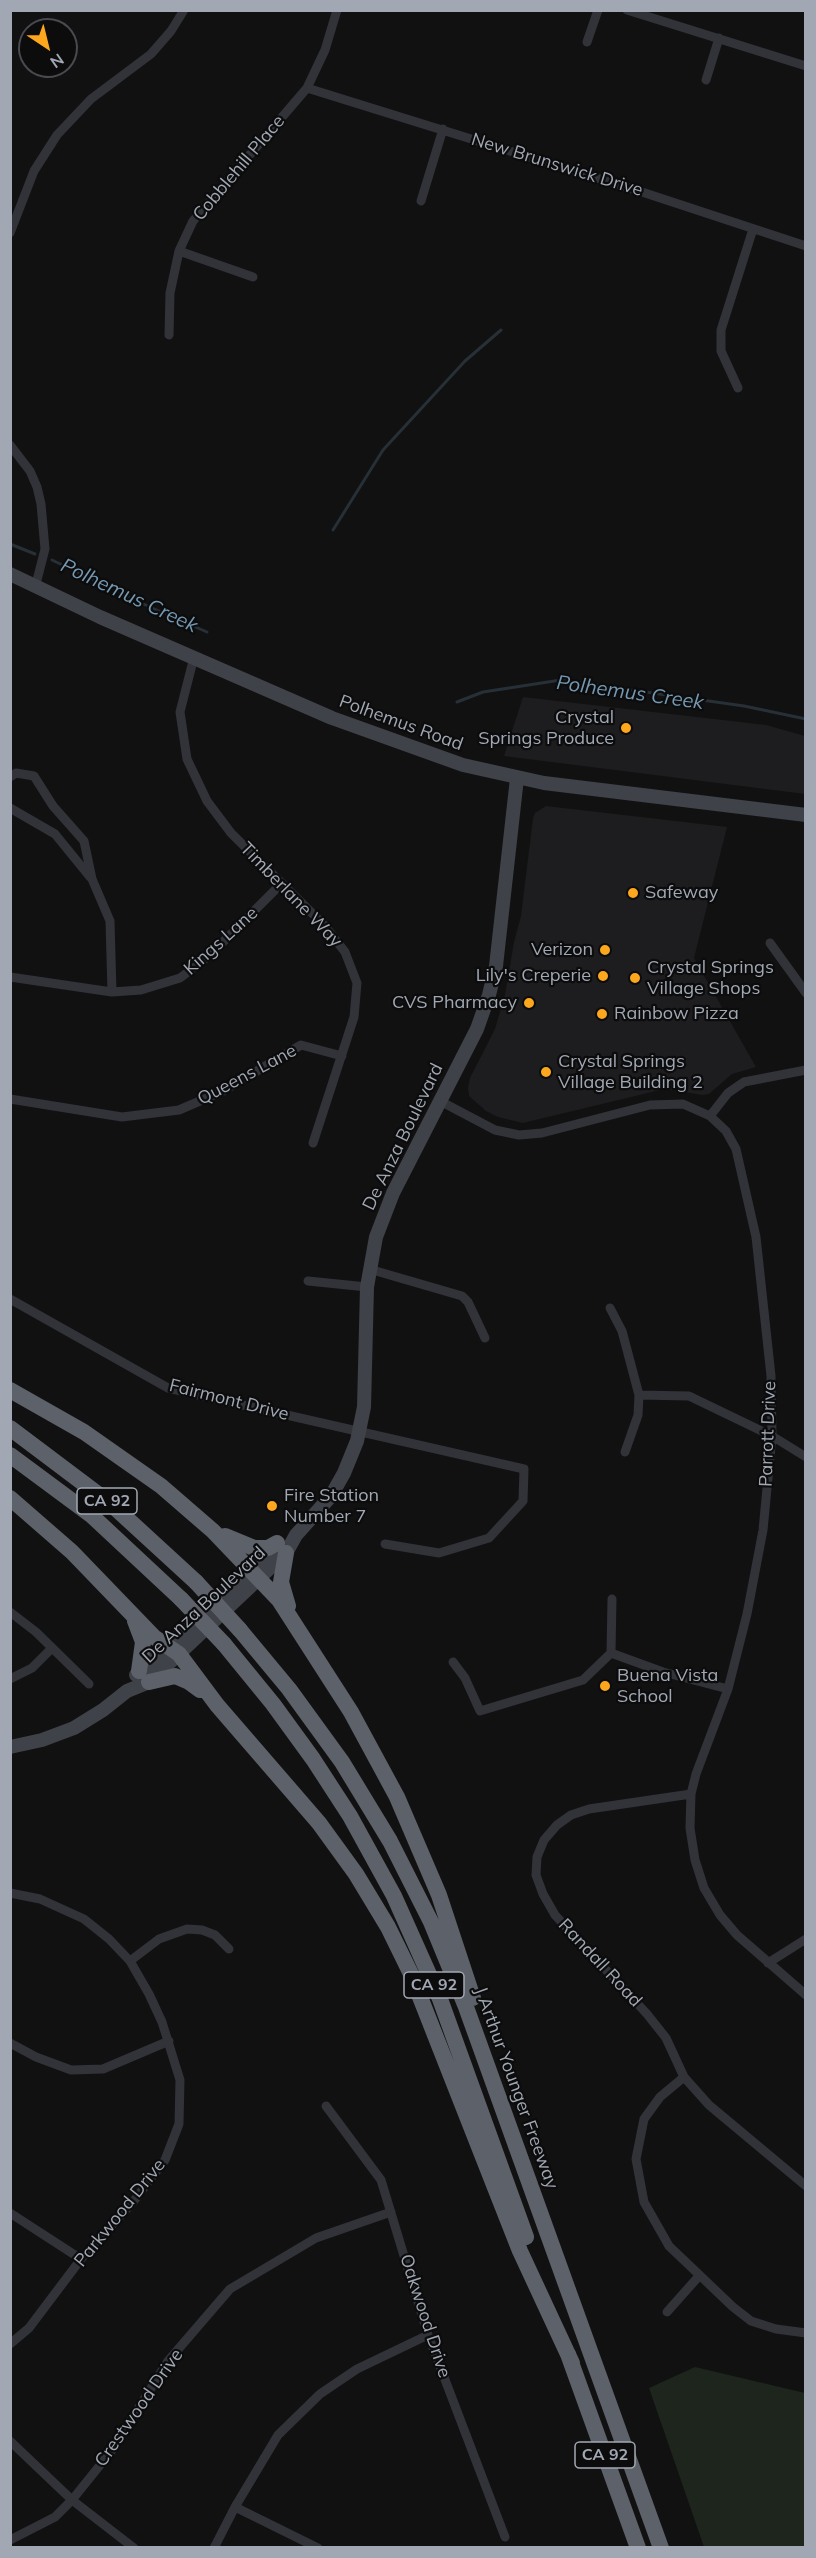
<!DOCTYPE html>
<html>
<head>
<meta charset="utf-8">
<style>
  body { margin:0 }
  #map { position:relative; width:816px; height:2558px; overflow:hidden; background:#111112; font-family:Mulish,sans-serif }
  canvas { display:block }
  .frame { position:absolute; inset:0; border:12px solid #a1a8b4; pointer-events:none }
  .north { position:absolute; left:18px; top:18px; width:60px; height:60px; box-sizing:border-box; background:#0c0c0d; border:2px solid #484a50; border-radius:50%; rotate:145deg; font-size:16px; font-weight:700; line-height:24px; text-align:center; color:#a1a8b4 }
  .north::after { content:''; display:block; margin:auto; width:21px; height:27px; background:#fda71e; clip-path:polygon(50% 0,100% 100%,50% 72%,0 100%) }
</style>
</head>
<body>
<div id="map">
<canvas width="816" height="2558"></canvas>
<div class="frame"></div>
<div class="north">N</div>
</div>
<script>
const c = document.querySelector('canvas').getContext('2d');
c.lineJoin = 'round';
function paint(path, color) { c.fillStyle = color; c.fill(path, 'evenodd'); }
const toPath = rows => new Path2D(rows.map(r => 'M' + r).join(''));
function trace(path, color, width, dash) { c.strokeStyle = color; c.lineWidth = width; c.lineCap = dash ? 'butt' : 'round'; c.setLineDash(dash || []); c.stroke(path); }
function label(font, color, halo, rows, align = 'center') {
  c.font = font + ' Mulish,sans-serif'; c.lineWidth = 4.5; c.setLineDash([]); c.textBaseline = 'middle'; c.strokeStyle = halo; c.fillStyle = color; for (const [text, x, y, turn = 0] of rows) {
    c.save(); c.translate(x, y); c.rotate((+turn || 0) * Math.PI / 180); c.textAlign = isNaN(turn) ? turn : align; if (halo) c.strokeText(text, 0, 0); c.fillText(text, 0, 0); c.restore();
  }
}
paint(toPath([
  [523,697,766,725,805,736,805,794,504,756],
  [546,806,727,827,694,958,756,1067,732,1074,709,1094,702,1095,672,1090,660,1090,523,1123,498,1117,486,1111,469,1096,468,1088,470,1078,495,1029,505,995,514,942,521,916,533,818,535,813]
]), '#1d1d1f');
paint(toPath([
  [695,2367,805,2393,805,2547,704,2547,649,2388]
]), '#1d251d');
trace(toPath([
  [333,530,383,450,465,361,501,330],
  [10,544,35,554],
  [52,560,152,608,207,632],
  [457,702,483,692,561,680,744,706,806,719]
]), '#273037', 3);
trace(toPath([
  [627,10,806,66],
  [587,42,598,10],
  [706,80,719,38],
  [307,88,645,193,806,246],
  [421,201,443,129],
  [10,233,34,171,57,135,91,99,151,54,171,31,184,10],
  [179,251,253,277],
  [169,335,170,293,179,251,193,221,307,88,325,50,337,10],
  [738,388,721,351,721,330,753,229],
  [10,445,30,471,37,487,41,504,45,549,36,584],
  [194,657,180,712,187,759,207,801,231,833,325,926,345,952,357,983,354,1017,313,1143],
  [10,777,16,773,34,776,53,806,84,841,92,879,110,921,112,992],
  [10,808,55,834,90,877],
  [770,943,806,993],
  [10,977,112,992,141,990,180,978,208,957,282,883],
  [10,1099,122,1117,179,1110,223,1091,301,1045,342,1056],
  [440,1101,495,1130,519,1135,542,1133,650,1105,683,1104,710,1116,726,1131,736,1149,756,1237,771,1376,772,1436,763,1530,747,1614,728,1689,696,1774,691,1794,690,1828,695,1860,704,1888,720,1915,737,1935,806,1995],
  [710,1116,728,1093,744,1082,806,1070],
  [369,1269,462,1296,468,1302,485,1338],
  [308,1281,367,1287],
  [10,1299,168,1388,524,1469,523,1501,489,1538,439,1553,385,1544],
  [610,1308,622,1331,639,1395,638,1415,625,1452],
  [639,1395,689,1396,772,1436,806,1457],
  [10,1612,36,1632,89,1684],
  [611,1653,663,1672,728,1689],
  [453,1662,465,1678,480,1711,583,1680,611,1653,612,1599],
  [10,1679,32,1668,52,1648],
  [691,1794,589,1809,571,1815,557,1825,544,1840,537,1857,536,1875,543,1894,555,1915,647,2014,666,2038,684,2077,709,2105,806,2186],
  [10,1893,40,1899,84,1919,109,1939,130,1961,149,1994,162,2022,180,2080,179,2124,165,2160,133,2202,81,2259,29,2328,10,2344],
  [130,1961,159,1939,187,1929,202,1930,215,1935,229,1949],
  [768,1963,806,1939],
  [10,2043,36,2057,71,2070,103,2069,169,2041],
  [684,2077,660,2097,644,2119,636,2159,644,2202,669,2246,733,2307,751,2321,776,2329,806,2333],
  [326,2106,381,2180,428,2335,505,2537],
  [10,2213,81,2259],
  [667,2312,699,2276],
  [10,2441,72,2500,134,2548],
  [235,2507,318,2548],
  [10,2540,55,2517,72,2500,113,2449,168,2361,230,2289,316,2238,391,2212],
  [214,2548,235,2507,278,2435,320,2394,357,2369,428,2335]
]), '#313338', 9);
trace(toPath([
  [10,574,100,617,332,718,463,765,544,783,806,815],
  [136,1675,276,1545],
  [10,1747,42,1740,74,1728,103,1710,127,1691,149,1682,286,1553,296,1535,331,1496,344,1473,357,1441,364,1407,367,1287,376,1237,393,1193,477,1029,489,995,496,966,517,778]
]), '#3f4248', 14);
trace(toPath([
  [10,1390,84,1432,161,1486,213,1531,279,1600,351,1712,397,1797,439,1895,473,1998],
  [10,1428,111,1504,196,1582],
  [10,1455,91,1515,181,1599],
  [10,1498,72,1552,154,1637,179,1654,217,1705,319,1823,356,1874,388,1927,411,1974,520,2251,572,2363],
  [225,1536,254,1548,268,1548,277,1543],
  [286,1553,281,1582,288,1606],
  [135,1621,143,1642,139,1671],
  [240,1630,289,1689,342,1762,390,1841,431,1922,466,2007,661,2548],
  [224,1644,273,1704,313,1759,350,1816,394,1896,440,1999,526,2237],
  [149,1682,175,1676,189,1682,200,1690],
  [568,2354,638,2548]
]), '#5d6169', 16);
trace(toPath([
  [196,1582,240,1630],
  [181,1599,224,1644]
]), '#5d6169', 16);
for (const [x, y, r, color] of [
  [626,728,6,"#fda71e"],
  [633,893,6,"#fda71e"],
  [605,950,6,"#fda71e"],
  [603,976,6,"#fda71e"],
  [635,978,6,"#fda71e"],
  [529,1003,6,"#fda71e"],
  [602,1014,6,"#fda71e"],
  [546,1072,6,"#fda71e"],
  [272,1506,6,"#fda71e"],
  [605,1686,6,"#fda71e"]
]) { const dot = new Path2D(); dot.arc(x, y, r, 0, 2 * Math.PI); c.fillStyle = color; c.fill(dot); trace(dot, '#0c0c0d', 2); }
for (const [x, y, w] of [
  [107,1501,60],
  [434,1985,60],
  [605,2455,60]
]) { const box = new Path2D(); box.roundRect(x - w / 2, y - 13, w, 26, 4.5); c.fillStyle = '#0c0c0d'; c.fill(box); trace(box, '#a1a8b4', 1.5); }
label('bold 16px', '#a1a8b4', null, [
  ["CA 92",107,1501],
  ["CA 92",434,1985],
  ["CA 92",605,2455]
]);
label('18px', '#a1a8b4', '#0c0c0d', [
  ["New Brunswick Drive",557,165,17],
  ["Cobblehill Place",239,168,-50],
  ["Polhemus Road",401,723,20],
  ["Timberlane Way",291,895,46],
  ["Kings Lane",221,941,-42],
  ["Queens Lane",247,1075,-28],
  ["De Anza Boulevard",403,1137,-64],
  ["Fairmont Drive",229,1400,14],
  ["Parrott Drive",768,1434,-88],
  ["De Anza Boulevard",204,1605,-43],
  ["Randall Road",600,1963,47],
  ["J Arthur Younger Freeway",516,2088,70],
  ["Parkwood Drive",120,2213,-51],
  ["Oakwood Drive",425,2316,72],
  ["Crestwood Drive",139,2408,-55]
]);
label('18px', '#a1a8b4', '#0c0c0d', [
  ["Crystal",614,718,"right"],
  ["Springs Produce",614,739,"right"],
  ["Safeway",645,893],
  ["Verizon",593,950,"right"],
  ["Crystal Springs",647,968],
  ["Village Shops",647,989],
  ["Lily's Creperie",591,976,"right"],
  ["CVS Pharmacy",517,1003,"right"],
  ["Rainbow Pizza",614,1014],
  ["Crystal Springs",558,1062],
  ["Village Building 2",558,1083],
  ["Fire Station",284,1496],
  ["Number 7",284,1517],
  ["Buena Vista",617,1676],
  ["School",617,1697]
], 'left');
label('italic 20px', '#7599b2', '#0c0c0d', [
  ["Polhemus Creek",129,596,25],
  ["Polhemus Creek",630,693,8]
]);
</script>
</body>
</html>
